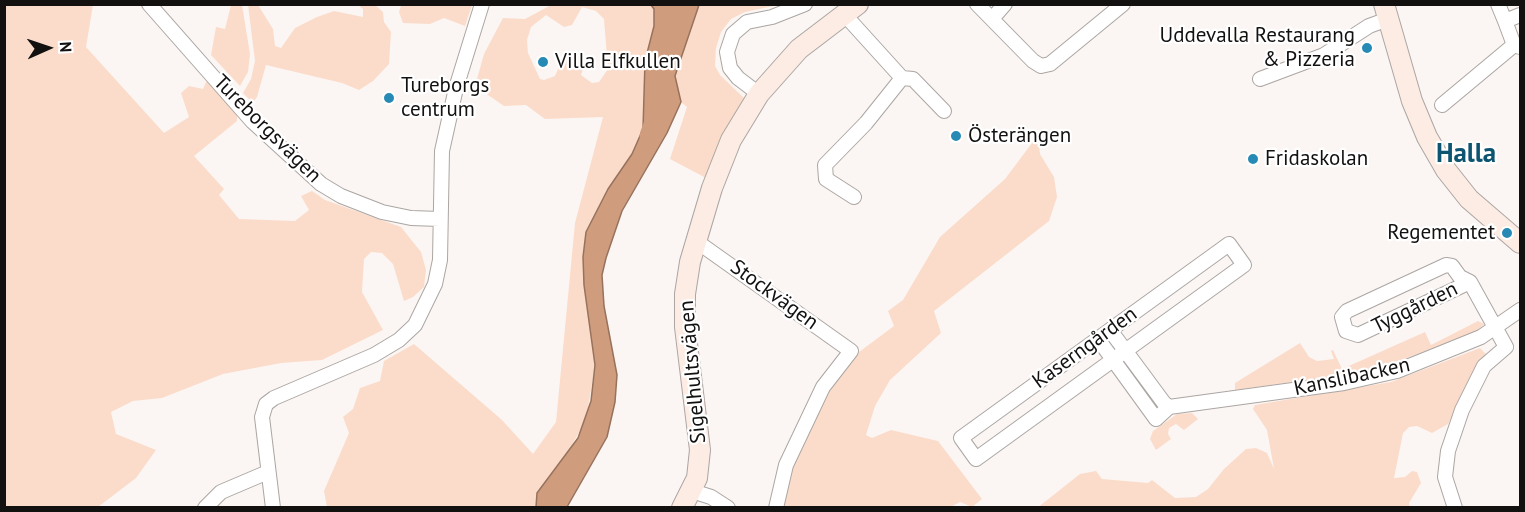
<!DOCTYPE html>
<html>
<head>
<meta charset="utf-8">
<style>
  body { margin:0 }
  #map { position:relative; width:1525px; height:512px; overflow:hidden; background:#fbf6f3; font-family:"PT Sans",sans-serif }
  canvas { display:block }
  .frame { position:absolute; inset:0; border:6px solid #121110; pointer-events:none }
  .north { position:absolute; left:18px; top:18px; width:60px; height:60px; -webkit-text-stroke:4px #fff; paint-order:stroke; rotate:87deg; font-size:16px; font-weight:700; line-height:24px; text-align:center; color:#121110 }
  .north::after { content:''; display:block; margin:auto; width:21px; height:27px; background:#121110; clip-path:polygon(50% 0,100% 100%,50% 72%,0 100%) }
</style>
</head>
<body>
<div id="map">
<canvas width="1525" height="512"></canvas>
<div class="frame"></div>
<div class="north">N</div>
</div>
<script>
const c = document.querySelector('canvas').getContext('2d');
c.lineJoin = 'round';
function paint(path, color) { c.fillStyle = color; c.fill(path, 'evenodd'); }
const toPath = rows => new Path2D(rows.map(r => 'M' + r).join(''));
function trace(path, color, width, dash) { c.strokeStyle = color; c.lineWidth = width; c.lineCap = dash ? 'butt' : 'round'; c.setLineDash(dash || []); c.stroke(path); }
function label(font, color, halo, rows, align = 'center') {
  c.font = font + ' "PT Sans",sans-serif'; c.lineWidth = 4.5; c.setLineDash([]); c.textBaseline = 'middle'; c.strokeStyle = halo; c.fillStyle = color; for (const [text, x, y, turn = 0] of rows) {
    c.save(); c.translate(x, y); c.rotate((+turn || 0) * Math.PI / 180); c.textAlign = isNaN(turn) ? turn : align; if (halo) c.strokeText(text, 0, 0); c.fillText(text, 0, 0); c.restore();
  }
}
paint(toPath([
  [4,5,93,5,86,47,164,133,189,117,181,93,189,86,203,89,207,80,237,113,237,121,194,156,224,189,219,195,239,219,295,221,309,210,301,196,312,191,325,200,401,227,421,252,426,270,424,287,413,297,404,301,393,264,382,253,371,252,364,259,362,292,383,330,322,360,281,363,223,374,162,398,133,401,111,412,116,434,156,450,136,478,98,507,5,507],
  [231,5,242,5,250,54,248,72,240,86,211,55,216,27,225,29],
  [248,5,258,5,273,29,275,46,281,48,295,28,317,17,334,11,363,17,363,9,358,5,375,5,383,12,384,22,391,32,389,64,373,81,359,90,342,83,266,65,257,97,254,101,249,99,243,93,251,79,255,61],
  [401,5,401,4,472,5,465,26,444,18,430,24,403,23,399,12],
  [551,5,651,5,654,9,654,26,645,61,643,129,632,154,608,189,586,232,583,257,584,285,595,365,586,420,564,459,537,493,536,507,327,507,324,491,349,433,343,417,353,409,360,388,380,381,384,361,414,344,502,420,533,454,556,422,575,223,603,117,545,119,526,105,504,106,475,86,484,54,503,18,525,19],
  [582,7,596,11,604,19,608,69,599,82,592,83,581,75,583,69,582,56,570,56,562,60,555,76,544,80,540,79,528,53,527,40,531,27,546,15,564,27,572,25],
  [699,5,778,5,745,12,731,19,721,32,716,48,715,66,720,75,744,98,706,178,670,159,687,107,681,102,675,76],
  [1038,135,1040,154,1054,177,1057,197,1049,221,934,311,941,333,890,380,875,406,866,435,872,438,891,430,938,441,982,499,972,507,960,502,949,508,784,507,792,470,829,391,859,352,894,326,888,311,903,300,940,237,1005,179],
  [1478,321,1484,324,1475,333,1385,366,1351,374,1235,390,1235,383,1300,343,1309,357,1317,361,1334,359,1331,351,1333,350,1342,369,1425,332,1431,345],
  [1480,348,1486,354,1448,424,1432,433,1417,426,1409,427,1403,433,1394,478,1405,477,1412,471,1417,472,1421,483,1409,503,1410,507,1037,508,1080,474,1096,471,1102,479,1148,483,1152,480,1175,498,1196,497,1208,489,1224,469,1246,449,1256,448,1267,453,1274,469,1267,430,1253,409,1255,405,1391,382],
  [1192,413,1198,419,1184,430,1176,424,1169,428,1168,434,1171,439,1156,450,1150,439,1153,431,1177,414]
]), '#fbdcca');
const water = toPath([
  [651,5,699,5,675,76,681,102,667,133,622,211,606,258,602,275,604,306,617,375,615,402,607,437,567,507,536,507,537,493,578,438,591,401,595,365,584,285,583,257,586,232,608,189,632,154,643,129,645,61,654,26,654,9,651,5]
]);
paint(water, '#d09c7e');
trace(water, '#97725d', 1.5);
trace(toPath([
  [650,136,657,117,662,64]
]), '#d09c7e', 21);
const street = toPath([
  [149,4,252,121,321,184,341,196,382,212,411,218,440,219],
  [977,4,1033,61,1041,66,1050,64,1123,4],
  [1498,4,1505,21],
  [844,14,902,78,866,123,825,165,826,179,854,197],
  [992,19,1005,4],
  [1514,45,1505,21,1520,15],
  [902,78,913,79,944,111],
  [1260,79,1324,55,1369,26,1388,19],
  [759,94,738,78,730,68,727,52,733,34,747,22,772,17,805,4],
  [1442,105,1514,45,1520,47],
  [696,241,851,351,823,387,786,465,776,508],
  [1229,244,1244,265,976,459,961,438,1229,244],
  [1110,330,1164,403,1169,407],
  [1098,339,1156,419,1169,407,1344,383,1397,371,1481,337,1520,310],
  [692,491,711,497,728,508],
  [205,508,221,492,268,472],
  [273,508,262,417,266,404,274,398,374,355,399,340,415,325,435,284,440,260,442,151,456,88,482,4],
  [1455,508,1445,477,1448,451,1462,410,1484,366,1506,347,1470,282,1460,277,1452,266,1446,265,1347,311,1342,317,1346,331,1358,335,1470,282]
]);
const secondary = toPath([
  [1384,4,1412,101,1427,137,1446,170,1469,199,1520,243],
  [682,508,697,478,700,450,685,327,685,294,690,262,712,188,731,140,759,94,799,49,858,4]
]);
trace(street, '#aba6a3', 16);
trace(secondary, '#aba6a3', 22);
trace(street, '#fff', 14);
trace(secondary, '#fcece3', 20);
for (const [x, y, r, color] of [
  [1367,48,6,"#278ab4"],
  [543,62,6,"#278ab4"],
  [389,98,6,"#278ab4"],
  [956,136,6,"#278ab4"],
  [1253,159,6,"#278ab4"],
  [1507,233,6,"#278ab4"]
]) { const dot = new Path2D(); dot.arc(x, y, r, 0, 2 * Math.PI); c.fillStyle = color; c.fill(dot); trace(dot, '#fff', 2); }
label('21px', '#121110', '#fff', [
  ["Uddevalla Restaurang",1355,36,"right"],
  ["& Pizzeria",1355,60,"right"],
  ["Villa Elfkullen",555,62],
  ["Tureborgs",401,86],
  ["centrum",401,110],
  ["Österängen",968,136],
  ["Fridaskolan",1265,159],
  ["Regementet",1495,233,"right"]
], 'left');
label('21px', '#121110', '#fff', [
  ["Tureborgsvägen",267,129,45],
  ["Stockvägen",774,295,36],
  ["Tyggården",1415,308,-26],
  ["Kaserngården",1085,348,-36],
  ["Sigelhultsvägen",693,372,-95],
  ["Kanslibacken",1352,377,-12]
]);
label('bold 27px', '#0d5471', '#fff', [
  ["Halla",1466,154]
]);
</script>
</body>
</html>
